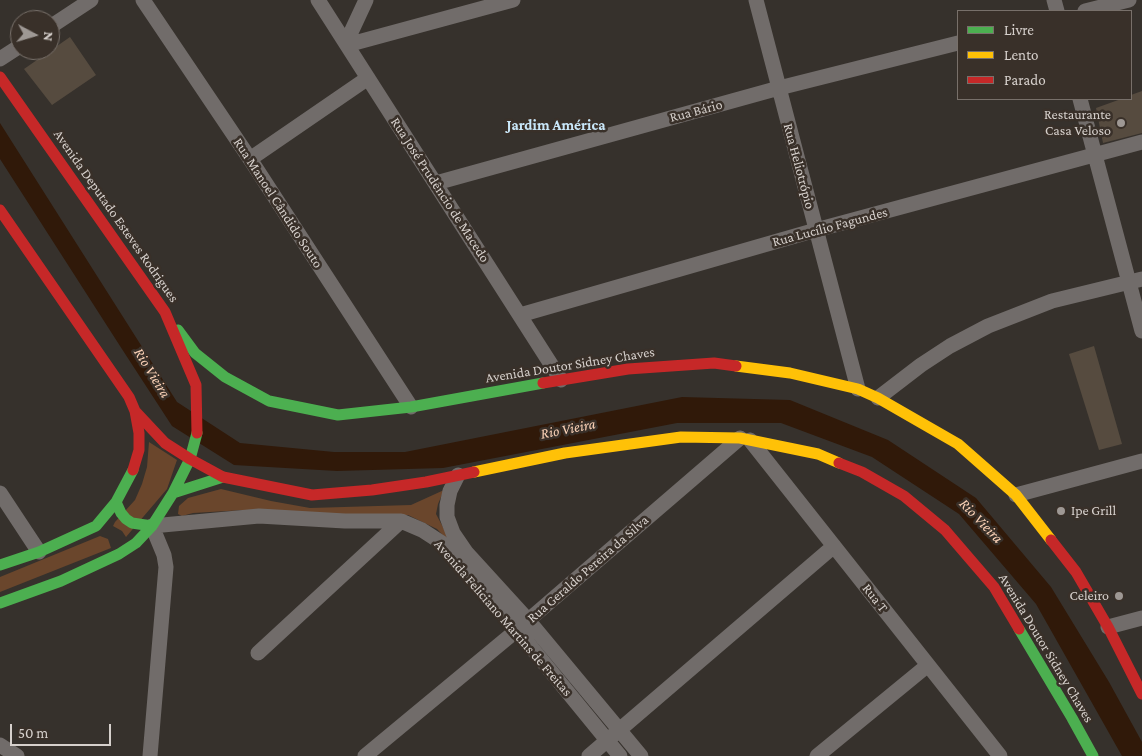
<!DOCTYPE html>
<html>
<head>
<meta charset="utf-8">
<style>
  body { margin:0 }
  #map { position:relative; width:1142px; height:756px; overflow:hidden; background:#36312c; font-family:"Crimson Pro",serif }
  canvas { display:block }
  .legend { position:absolute; left:957px; top:10px; width:175px; height:90px; box-sizing:border-box; background:#393029; border:1px solid #78706a; margin:0; padding:6px 9px; list-style:none; font-size:15px; color:#d6d0cc }
  .legend li { display:flex; align-items:center; gap:10px; height:25px }
  .legend b { width:25px; border:1px solid #78706a }
  .north { position:absolute; left:10px; top:10px; width:50px; height:50px; box-sizing:border-box; background:#393029; border:1px solid #78706a; border-radius:50%; rotate:96deg; font-size:14px; font-weight:700; line-height:20px; text-align:center; color:#d6d0cc }
  .north::after { content:''; display:block; margin:auto; width:18px; height:22px; background:#9e9894; clip-path:polygon(50% 0,100% 100%,50% 72%,0 100%) }
  .scale { position:absolute; left:10px; top:724px; width:101px; height:22px; box-sizing:border-box; border:2px solid #d6d0cc; border-top:0; padding-left:6px; font-size:15px; line-height:18px; white-space:nowrap; color:#d6d0cc; -webkit-text-stroke:4px #393029; paint-order:stroke }
</style>
</head>
<body>
<div id="map">
<canvas width="1142" height="756"></canvas>
<ul class="legend">
<li><b style="height:6px;background:#4caf50"></b>Livre</li>
<li><b style="height:6px;background:#ffc107"></b>Lento</li>
<li><b style="height:6px;background:#c62828"></b>Parado</li>
</ul>
<div class="north">N</div>
<div class="scale">50 m</div>
</div>
<script>
const c = document.querySelector('canvas').getContext('2d');
c.lineJoin = 'round';
function paint(path, color) { c.fillStyle = color; c.fill(path, 'evenodd'); }
const toPath = rows => new Path2D(rows.map(r => 'M' + r).join(''));
function trace(path, color, width, dash) { c.strokeStyle = color; c.lineWidth = width; c.lineCap = dash ? 'butt' : 'round'; c.setLineDash(dash || []); c.stroke(path); }
function label(font, color, halo, rows, align = 'center') {
  c.font = font + ' "Crimson Pro",serif'; c.lineWidth = 5; c.setLineDash([]); c.textBaseline = 'middle'; c.strokeStyle = halo; c.fillStyle = color; for (const [text, x, y, turn = 0] of rows) {
    c.save(); c.translate(x, y); c.rotate((+turn || 0) * Math.PI / 180); c.textAlign = isNaN(turn) ? turn : align; if (halo) c.strokeText(text, 0, 0); c.fillText(text, 0, 0); c.restore();
  }
}
paint(toPath([
  [149,442,177,460,167,489,126,537,122,531,113,526,115,522,135,500,142,484,147,467],
  [221,489,271,501,310,508,411,505,444,490,438,504,436,514,453,546,437,529,408,515,390,517,275,514,244,510,193,513,182,516,178,514,179,506,188,498],
  [100,536,108,539,111,548,0,592,0,577]
]), '#6a462c');
paint(toPath([
  [0,123,177,402,240,443,334,452,405,452,682,397,790,400,888,440,976,498,1051,587,1109,682,1142,742,1142,756,1122,756,1036,604,959,514,872,457,781,423,677,423,443,468,337,471,234,465,172,426,120,346,0,159]
]), '#301909');
paint(toPath([
  [70,37,96,75,52,105,24,69],
  [1142,91,1142,133,1103,143,1096,108,1121,99,1131,99,1131,95],
  [1094,346,1122,444,1099,450,1069,354]
]), '#564b3f');
trace(toPath([
  [143,0,250,159,411,407],
  [318,0,561,380],
  [756,0,858,389],
  [1054,0,1057,11],
  [1085,11,1129,0],
  [50,27,91,0],
  [346,43,366,0],
  [347,45,513,0],
  [0,59,20,46],
  [1080,99,1142,331],
  [250,159,368,78],
  [436,183,779,88,958,43],
  [520,315,816,230,1142,142],
  [878,398,921,365,950,346,988,326,1052,301,1142,279],
  [750,440,1000,756],
  [458,475,450,491,447,505,447,517,453,533,466,552,528,620,641,756],
  [0,493,39,552],
  [1016,495,1142,461],
  [1108,627,1142,618],
  [258,653,401,521],
  [0,745,17,756],
  [150,756,166,567,164,555,152,526,259,516,345,521,401,521,422,530,442,543,517,630,620,756],
  [365,756,517,630,740,438],
  [589,756,834,546],
  [817,756,928,665]
]), '#716c6a', 15);
trace(toPath([
  [178,330,195,353,225,377,269,401,338,415,411,407,543,383],
  [173,493,223,477],
  [116,502,121,513,126,519,132,523,152,526],
  [0,565,39,552,96,526,116,502,133,470],
  [0,603,61,581,119,554,136,543,152,526,173,493,190,459,197,433],
  [1019,629,1072,718,1093,756]
]), '#4caf50', 11);
trace(toPath([
  [736,366,790,373,858,389,878,398,958,444,1016,495,1051,540],
  [474,472,565,453,681,437,740,438,818,454,839,463]
]), '#ffc107', 11);
trace(toPath([
  [0,77,165,312,196,385,197,433],
  [0,210,129,397,135,411,139,433,139,450,133,470],
  [543,383,628,369,714,363,736,366],
  [135,411,165,443,190,459,223,477,312,495,372,490,426,482,474,472],
  [839,463,862,472,904,496,945,530,994,587,1019,629],
  [1051,540,1076,572,1108,627,1142,694]
]), '#c62828', 11);
for (const [x, y, r, color] of [
  [1121,123,5,"#9e9894"],
  [1061,511,5,"#9e9894"],
  [1119,596,5,"#9e9894"]
]) { const dot = new Path2D(); dot.arc(x, y, r, 0, 2 * Math.PI); c.fillStyle = color; c.fill(dot); trace(dot, '#393029', 2); }
label('14px', '#d6d0cc', '#393029', [
  ["Rua Bário",696,111,-15],
  ["Rua Heliotrópio",799,166,75],
  ["Rua José Prudêncio de Macedo",440,190,57],
  ["Rua Manoel Cândido Souto",278,203,57],
  ["Avenida Deputado Esteves Rodrigues",116,216,55],
  ["Rua Lucílio Fagundes",830,227,-15],
  ["Avenida Doutor Sidney Chaves",570,365,-9],
  ["Rua Geraldo Pereira da Silva",588,569,-41],
  ["Rua T",875,598,52],
  ["Avenida Feliciano Martins de Freitas",503,618,49],
  ["Avenida Doutor Sidney Chaves",1046,648,59]
]);
label('14px', '#d6d0cc', '#393029', [
  ["Restaurante",1111,115],
  ["Casa Veloso",1111,131],
  ["Ipe Grill",1071,511,"left"],
  ["Celeiro",1109,596]
], 'right');
label('bold 15px', '#c9e7f9', '#393029', [
  ["Jardim América",556,125]
]);
label('italic 15px', '#fad1b6', '#393029', [
  ["Rio Vieira",152,373,58],
  ["Rio Vieira",568,429,-11],
  ["Rio Vieira",981,521,46]
]);
</script>
</body>
</html>
